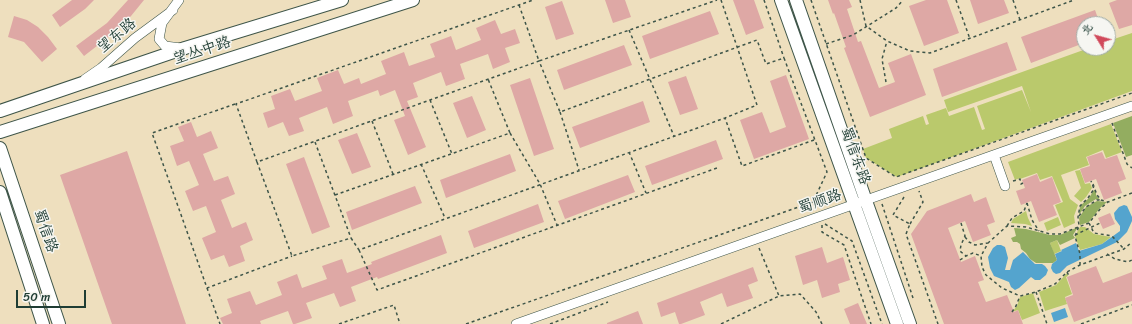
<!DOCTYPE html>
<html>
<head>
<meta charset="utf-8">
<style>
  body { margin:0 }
  #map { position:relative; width:1132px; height:324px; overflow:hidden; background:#eedfbe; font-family:Sriracha,"LXGW WenKai TC",sans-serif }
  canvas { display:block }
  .north { position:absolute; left:1076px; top:16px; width:40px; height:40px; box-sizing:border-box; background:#f6f6f2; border:1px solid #a0aca6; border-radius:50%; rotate:307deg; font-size:11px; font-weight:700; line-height:16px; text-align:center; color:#1f3d34 }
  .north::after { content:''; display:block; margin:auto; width:14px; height:18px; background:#d1495b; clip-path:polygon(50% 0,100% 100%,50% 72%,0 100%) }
  .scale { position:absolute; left:16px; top:290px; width:70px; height:18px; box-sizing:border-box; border:2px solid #1f3d34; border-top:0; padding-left:5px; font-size:12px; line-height:14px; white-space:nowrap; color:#1f3d34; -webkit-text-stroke:3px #f6f6f2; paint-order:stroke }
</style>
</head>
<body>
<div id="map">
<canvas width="1132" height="324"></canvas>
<div class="north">北</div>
<div class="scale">50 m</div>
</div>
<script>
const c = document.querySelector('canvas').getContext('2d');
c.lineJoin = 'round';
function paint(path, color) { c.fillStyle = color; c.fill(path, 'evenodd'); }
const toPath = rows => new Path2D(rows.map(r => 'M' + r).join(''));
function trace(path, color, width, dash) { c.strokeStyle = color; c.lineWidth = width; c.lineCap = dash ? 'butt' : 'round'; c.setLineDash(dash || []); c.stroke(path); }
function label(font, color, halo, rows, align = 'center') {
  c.font = font + ' Sriracha,"LXGW WenKai TC",sans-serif'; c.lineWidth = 3; c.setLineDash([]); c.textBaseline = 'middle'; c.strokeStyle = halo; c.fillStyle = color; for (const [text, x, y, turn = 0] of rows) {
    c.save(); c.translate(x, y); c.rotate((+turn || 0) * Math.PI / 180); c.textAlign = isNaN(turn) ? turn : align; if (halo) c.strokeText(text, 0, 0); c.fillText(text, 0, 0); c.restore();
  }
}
paint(toPath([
  [1132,33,1132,91,897,177,866,158,863,149,892,138,889,129,923,116,926,125,929,124,926,115,946,108,949,116,974,107,982,130,985,129,977,106,1022,90,1031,112,1022,86,948,112,944,100,1089,48,1108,48,1108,41],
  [1111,124,1122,152,1106,158,1103,150,1086,157,1089,165,1061,175,1070,199,1078,205,1074,216,1075,223,1064,228,1055,205,1063,202,1052,176,1040,180,1037,173,1020,179,1020,178,1015,180,1008,162],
  [1080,170,1085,184,1090,183,1092,188,1086,197,1081,202,1074,196,1081,188,1075,171],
  [1026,211,1028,218,1032,226,1025,224,1011,223,1013,219],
  [1058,217,1061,225,1047,231,1044,223],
  [1080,227,1085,227,1094,234,1111,237,1102,244,1080,250,1075,236],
  [1057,240,1061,251,1054,254,1050,243],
  [1067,273,1068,276,1066,277,1072,294,1065,297,1067,304,1045,311,1039,292,1056,285],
  [1033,293,1040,313,1022,320,1018,310,1012,312,1017,306,1020,297]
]), '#bac96c');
paint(toPath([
  [1132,116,1132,155,1126,157,1113,123],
  [1094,190,1096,191,1096,195,1100,200,1096,199,1085,206,1079,215,1080,206,1089,198],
  [1097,201,1107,202,1100,208,1089,222,1080,225,1079,218,1086,207],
  [1078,227,1073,235,1075,238,1060,245,1057,240,1050,243,1057,260,1053,263,1036,263,1030,259,1026,253,1021,249,1020,244,1017,242,1013,242,1011,238,1016,236,1014,228,1026,229,1050,235,1060,235]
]), '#93ad60');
paint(toPath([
  [1124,205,1127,206,1132,217,1132,221,1127,232,1117,242,1067,266,1060,273,1056,274,1053,272,1051,268,1052,264,1057,260,1055,254,1062,251,1061,250,1076,243,1079,251,1102,244,1120,231,1120,226,1115,219,1114,213,1119,207],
  [997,245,1001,245,1005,247,1008,258,1005,270,1010,270,1013,260,1023,252,1035,264,1042,264,1045,266,1048,270,1046,275,1040,280,1035,280,1031,277,1019,288,1015,290,1011,287,1009,282,994,276,990,268,988,257,993,248],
  [1065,308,1068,317,1054,322,1051,313]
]), '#54a4ce');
paint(toPath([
  [72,0,94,0,85,9,60,27,52,15],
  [128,0,144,0,131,16,115,32,84,56,76,46,107,23],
  [605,0,625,0,631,17,613,23],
  [733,0,754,0,764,28,746,35],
  [828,0,849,0,852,7,847,9,858,42,861,41,879,88,895,82,888,63,911,54,926,95,870,117,844,48,846,47,834,13,833,14],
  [926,0,947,0,959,33,924,46,909,6],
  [970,0,1004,0,1009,13,978,24],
  [1117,0,1132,0,1132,25,1119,29,1109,3],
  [562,1,574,34,556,40,545,7],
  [1095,10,1100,24,1084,24,1084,43,1031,63,1021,37],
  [710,11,719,34,650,59,642,36],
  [14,16,27,20,38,27,48,37,57,49,42,62,24,42,8,37],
  [495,20,501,34,515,29,520,43,505,48,510,62,493,69,488,54,460,64,465,79,446,86,441,72,413,83,418,97,407,101,426,147,408,155,394,120,405,116,395,90,380,96,378,90,348,101,353,116,333,124,327,107,299,118,304,131,289,136,283,122,268,128,263,113,275,109,271,96,290,89,295,101,322,91,317,78,338,70,344,84,359,78,361,84,386,74,381,61,404,52,409,66,435,57,430,44,451,36,456,50,481,40,476,28],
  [1007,42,1017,70,942,97,933,69],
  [624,45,632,65,564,90,557,70],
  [786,75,809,139,754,159,740,120,762,112,770,133,786,127,770,81],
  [686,76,698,109,680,115,668,82],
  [530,78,554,149,534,156,510,85],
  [472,96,486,130,467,138,453,103],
  [643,101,650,122,580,148,572,127],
  [191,122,197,137,211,131,218,148,203,154,214,181,228,176,235,194,221,200,232,228,246,222,253,240,240,246,245,261,229,267,224,255,211,260,202,238,216,232,206,206,193,211,185,191,199,185,189,161,177,166,170,146,184,141,178,127],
  [357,133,371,167,352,174,338,140],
  [716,140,723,159,652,185,645,166],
  [127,151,186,324,112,324,60,175],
  [1102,152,1105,159,1117,155,1126,179,1118,182,1122,193,1104,200,1096,179,1085,183,1080,169,1090,166,1087,157],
  [510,154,516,171,446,198,440,180],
  [304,157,330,227,312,234,286,164],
  [1037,174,1040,182,1052,177,1061,202,1053,205,1057,215,1039,222,1031,201,1021,205,1016,191,1025,188,1022,180],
  [628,175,635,192,565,219,558,201],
  [415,186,422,203,352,230,346,212],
  [971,194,974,202,986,197,995,222,987,225,991,235,973,242,965,221,948,228,961,262,975,256,984,280,978,282,986,302,1007,295,1014,312,1018,310,1023,324,944,324,911,234,927,211],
  [538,204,544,222,474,248,468,231],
  [1110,213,1115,224,1103,229,1098,218],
  [441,235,447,253,378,279,377,277,351,287,356,301,340,307,334,293,306,303,312,318,295,324,293,324,288,311,260,321,261,324,223,324,220,318,232,313,227,299,250,291,256,305,282,295,277,282,297,274,302,288,327,279,322,266,342,259,347,273,372,264,371,262],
  [822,247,827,263,843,257,850,280,838,284,840,292,822,298,817,280,803,285,795,256],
  [1096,266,1103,283,1132,272,1132,301,1074,322,1065,298,1073,295,1067,277],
  [753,267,758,281,748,285,753,298,727,307,722,293,700,302,705,315,681,324,679,324,675,312,661,317,657,303],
  [858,303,867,324,850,324,844,309],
  [638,311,643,324,607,324,607,323]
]), '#dea8a5');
const minor = toPath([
  [179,0,162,23,159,39,165,46,181,48],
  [85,79,101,68,135,38,173,10],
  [994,155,1005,186],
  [516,324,1132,106]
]);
const major = toPath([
  [781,0,897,324],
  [796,0,866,201,910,324],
  [0,111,185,48,342,0],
  [0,132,413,0],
  [0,148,59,324],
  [0,192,43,324]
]);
trace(minor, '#3e5549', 10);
trace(major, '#3e5549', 14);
trace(toPath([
  [721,0,757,105,725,118],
  [764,0,784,58],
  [811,0,866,158,896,177,1132,93],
  [860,0,866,26,887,41,910,51,930,53,1074,0],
  [956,0,970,39],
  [1013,0,1020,20],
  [519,5,539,61,717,0],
  [629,30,674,136],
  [826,44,853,35,896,8,903,0],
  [886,82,882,59,887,41],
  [430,100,452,154],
  [235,104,152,133,207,288,292,256],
  [560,112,579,170],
  [372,121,393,174],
  [1112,123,1127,164,1132,168],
  [510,133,540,184,557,225],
  [814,140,742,166,725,118,359,250,351,238,292,256,257,162,539,61,560,112,757,40,766,64,784,58,827,172,813,202,816,208],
  [315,142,351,238],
  [629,152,646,193],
  [257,162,236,104,533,0],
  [421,164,445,218],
  [1013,181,1020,179,1021,184,1023,183],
  [1093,184,1097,195,1101,200,1108,202],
  [1132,193,1108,202,1101,208,1089,223,1060,234,1050,234,1026,227,1007,226,988,243,981,256,982,267,986,275,1002,288,1020,296,1036,292,1055,284,1067,272,1080,265,1124,249,1132,242],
  [335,195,510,133,488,79],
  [904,197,893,215,910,224,906,234,938,324],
  [1027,203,1032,220,1039,231],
  [882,204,913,298],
  [1079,216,1086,207,1097,200,1101,200],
  [961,223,965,236,961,245,960,251,966,256],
  [1089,223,1094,233,1112,236,1124,249],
  [825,224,852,241,882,324],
  [910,224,923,202,919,191],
  [822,225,822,232,844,245,871,324],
  [1007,226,1012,218,1024,211,1027,203],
  [1075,235,1100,223],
  [965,237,969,242,975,245,988,243],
  [759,248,779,296],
  [359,250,377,290,717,168],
  [1107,254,1115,259,1128,262,1132,260],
  [960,260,966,256,973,253,981,256],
  [1080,265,1080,254,1075,236,1079,226,1078,217,1080,206,1088,198,1094,189,1091,181],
  [1067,272,1069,276],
  [207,288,220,324],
  [1036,292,1047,324],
  [1012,312,1016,306,1020,296],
  [339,324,394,305,400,324],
  [466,324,813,202],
  [550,324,608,302],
  [721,324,779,296,800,294,816,312,822,324],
  [1081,324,1132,305]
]), '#3e5549', 1.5, [3, 3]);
trace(minor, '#fff', 9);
trace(major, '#fff', 12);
label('15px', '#1f3d34', '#f6f6f2', [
  ["望东路",117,36,-40],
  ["望丛中路",202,51,-18],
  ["蜀信东路",855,156,70],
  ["蜀顺路",820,202,-19],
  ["蜀信路",45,231,71]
]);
</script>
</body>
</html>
